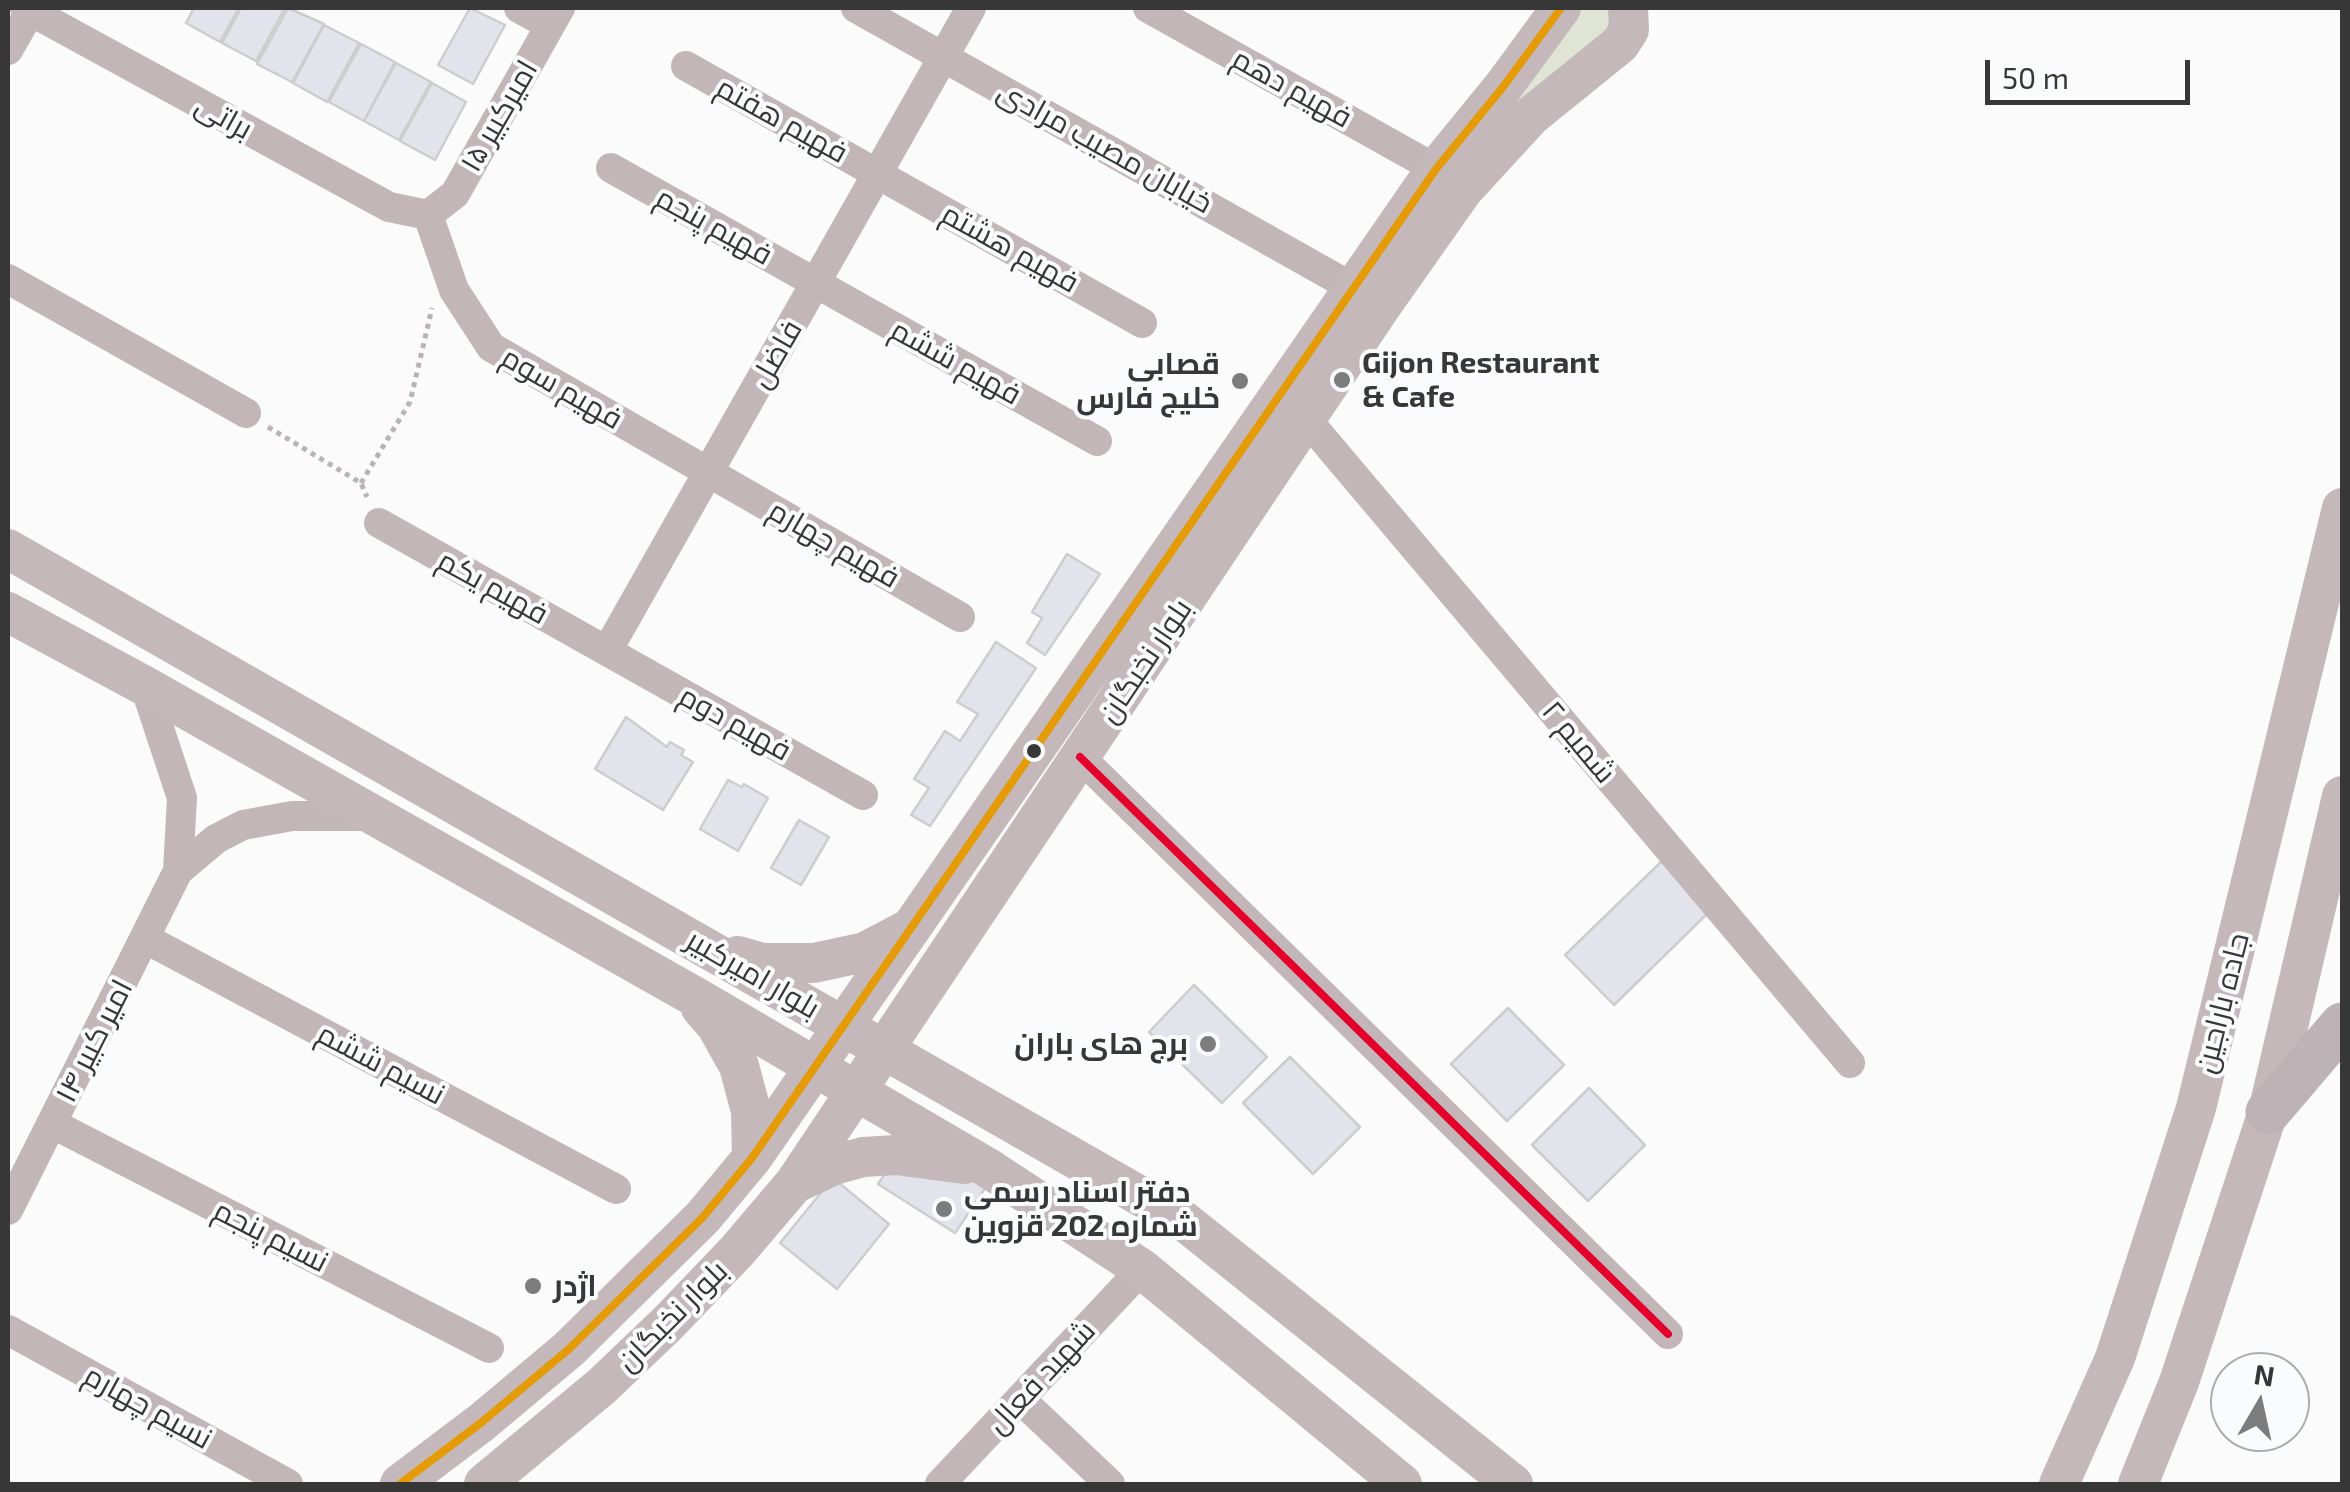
<!DOCTYPE html>
<html>
<head>
<meta charset="utf-8">
<style>
  body { margin:0 }
  #map { position:relative; width:2350px; height:1492px; overflow:hidden; background:#fbfbfc; font-family:"Exo 2",sans-serif }
  canvas { display:block }
  .frame { position:absolute; inset:0; border:10px solid #373738; pointer-events:none }
  .north { position:absolute; left:2210px; top:1352px; width:100px; height:100px; box-sizing:border-box; background:#fafbfd; border:2px solid #acadae; border-radius:50%; rotate:9deg; font-size:28px; font-weight:700; line-height:40px; text-align:center; color:#373738 }
  .north::after { content:''; display:block; margin:auto; width:35px; height:45px; background:#7c7c7d; clip-path:polygon(50% 0,100% 100%,50% 72%,0 100%) }
  .scale { position:absolute; left:1985px; top:60px; width:205px; height:45px; box-sizing:border-box; border:5px solid #373738; border-top:0; padding-left:12px; font-size:30px; line-height:35px; white-space:nowrap; color:#373738; -webkit-text-stroke:8px #fafbfd; paint-order:stroke }
</style>
</head>
<body>
<div id="map">
<canvas width="2350" height="1492"></canvas>
<div class="frame"></div>
<div class="north">N</div>
<div class="scale">50 m</div>
</div>
<script>
const c = document.querySelector('canvas').getContext('2d');
c.lineJoin = 'round';
function paint(path, color) { c.fillStyle = color; c.fill(path, 'evenodd'); }
const toPath = rows => new Path2D(rows.map(r => 'M' + r).join(''));
function trace(path, color, width, dash) { c.strokeStyle = color; c.lineWidth = width; c.lineCap = dash ? 'butt' : 'round'; c.setLineDash(dash || []); c.stroke(path); }
function label(font, color, halo, rows, align = 'center') {
  c.font = font + ' "Exo 2",Cairo,sans-serif'; c.lineWidth = 8; c.setLineDash([]); c.textBaseline = 'middle'; c.strokeStyle = halo; c.fillStyle = color; for (const [text, x, y, turn = 0] of rows) {
    c.save(); c.translate(x, y); c.rotate((+turn || 0) * Math.PI / 180); c.textAlign = isNaN(turn) ? turn : align; if (halo) c.strokeText(text, 0, 0); c.fillText(text, 0, 0); c.restore();
  }
}
paint(toPath([
  [1575,8,1614,8,1616,29,1514,105]
]), '#e0e4d4');
const building = toPath([
  [194,8,239,8,220,42,186,23,194,8],
  [241,8,285,8,256,61,222,43,241,8],
  [288,8,324,24,292,82,257,64,288,8],
  [470,8,505,25,473,84,438,65,470,8],
  [324,25,359,43,327,102,293,83,324,25],
  [361,44,395,62,364,121,329,102,361,44],
  [396,63,431,82,399,140,364,121,396,63],
  [432,83,466,102,435,160,400,141,432,83],
  [1067,554,1100,574,1045,655,1027,643,1042,618,1032,612,1067,554],
  [996,642,1036,668,930,826,911,815,929,788,914,779,945,731,960,741,978,714,957,702,996,642],
  [626,717,667,747,670,742,684,750,681,755,693,762,663,810,595,769,626,717],
  [728,780,742,787,744,784,768,798,738,851,700,829,728,780],
  [799,820,829,837,801,885,771,868,799,820],
  [1662,861,1710,911,1614,1005,1565,955,1662,861],
  [1194,985,1267,1057,1222,1103,1149,1032,1194,985],
  [1508,1008,1564,1065,1507,1121,1451,1064,1508,1008],
  [1290,1057,1360,1127,1313,1174,1243,1103,1290,1057],
  [1589,1088,1645,1145,1588,1201,1532,1145,1589,1088],
  [892,1163,988,1184,955,1233,878,1184,892,1163],
  [833,1178,889,1224,837,1289,780,1243,833,1178]
]);
paint(building, '#e3e4eb');
trace(building, '#cdcdce', 2.5);
trace(toPath([
  [268,427,361,483,367,497],
  [361,483,410,402,432,308]
]), '#bab3b5', 5, [5, 5]);
trace(toPath([
  [25,8,389,207,428,215],
  [519,8,550,25],
  [856,8,1371,298],
  [1148,8,1436,169],
  [8,50,32,8],
  [686,66,1142,323],
  [611,168,1097,441],
  [428,215,454,290,491,347,960,617],
  [428,215,455,194,560,8],
  [8,279,246,413],
  [1307,420,1850,1063],
  [379,523,863,795],
  [607,651,971,8],
  [1080,757,1668,1334],
  [178,871,216,839,243,825,292,816,374,816],
  [146,939,616,1189],
  [53,1124,489,1348],
  [8,1210,178,871,182,798,145,686],
  [8,1330,288,1484],
  [1020,1399,1110,1484],
  [940,1484,1142,1269]
]), '#c2b6b8', 30);
trace(toPath([
  [8,549,1184,1221,1513,1484],
  [8,612,145,686,699,999,988,1168,1142,1269,1402,1484],
  [738,956,762,963,814,963,865,952,907,930],
  [701,1008,716,1025,739,1066,751,1111,752,1158],
  [794,1184,834,1165,863,1157,896,1155,964,1164],
  [400,1484,482,1422,569,1349,703,1217,752,1158,1436,169,1503,87,1561,8],
  [484,1484,602,1386,669,1322,737,1251,794,1184,1382,305,1463,190,1531,116,1620,44,1629,30,1628,8],
  [2059,1484,2115,1358,2196,1108,2342,508],
  [2138,1484,2179,1382,2268,1112,2342,796]
]), '#c4b8bb', 40);
trace(toPath([
  [2268,1112,2342,1025]
]), '#bdb2b5', 45);
trace(toPath([
  [1080,757,1668,1334]
]), '#e4002b', 8);
trace(toPath([
  [400,1484,482,1422,569,1349,703,1217,752,1158,1436,169,1503,87,1561,8]
]), '#e49b06', 8);
for (const [x, y, r, color] of [
  [1342,380,10,"#7c7c7d"],
  [1240,381,10,"#7c7c7d"],
  [1034,751,9,"#373738"],
  [1208,1044,10,"#7c7c7d"],
  [944,1209,10,"#7c7c7d"],
  [533,1286,10,"#7c7c7d"]
]) { const dot = new Path2D(); dot.arc(x, y, r, 0, 2 * Math.PI); c.fillStyle = color; c.fill(dot); trace(dot, '#fafbfd', 4); }
label('30px', '#373738', '#fafbfd', [
  ["فهیم دهم",1292,88,29],
  ["امیرکبیر ۱۵",499,116,-60],
  ["براتی",224,117,29],
  ["فهیم هفتم",782,120,29],
  ["خیابان مصیب مرادی",1105,147,29],
  ["فهیم پنجم",714,226,29],
  ["فهیم هشتم",1010,248,29],
  ["فاضل",776,354,-60],
  ["فهیم ششم",956,362,29],
  ["فهیم سوم",562,388,30],
  ["فهیم چهارم",834,544,30],
  ["فهیم یکم",493,587,29],
  ["بلوار نخبگان",1145,661,-56],
  ["فهیم دوم",735,723,29],
  ["شمیم ۲",1579,742,50],
  ["بلوار امیرکبیر",753,974,30],
  ["جاده باراجین",2222,1003,-76],
  ["امیر کبیر ۱۴",94,1041,-63],
  ["نسیم ششم",381,1064,28],
  ["نسیم پنجم",271,1236,27],
  ["بلوار نخبگان",672,1316,-45],
  ["شهید فعال",1041,1377,-47],
  ["نسیم چهارم",148,1407,29]
]);
label('bold 30px', '#373738', '#fafbfd', [
  ["Gijon Restaurant",1362,363],
  ["& Cafe",1362,397],
  ["قصابی",1220,364,"right"],
  ["خلیج فارس",1220,398,"right"],
  ["برج های باران",1188,1044,"right"],
  ["دفتر اسناد رسمی",964,1192],
  ["شماره 202 قزوین",964,1226],
  ["اژدر",553,1286]
], 'left');
</script>
</body>
</html>
